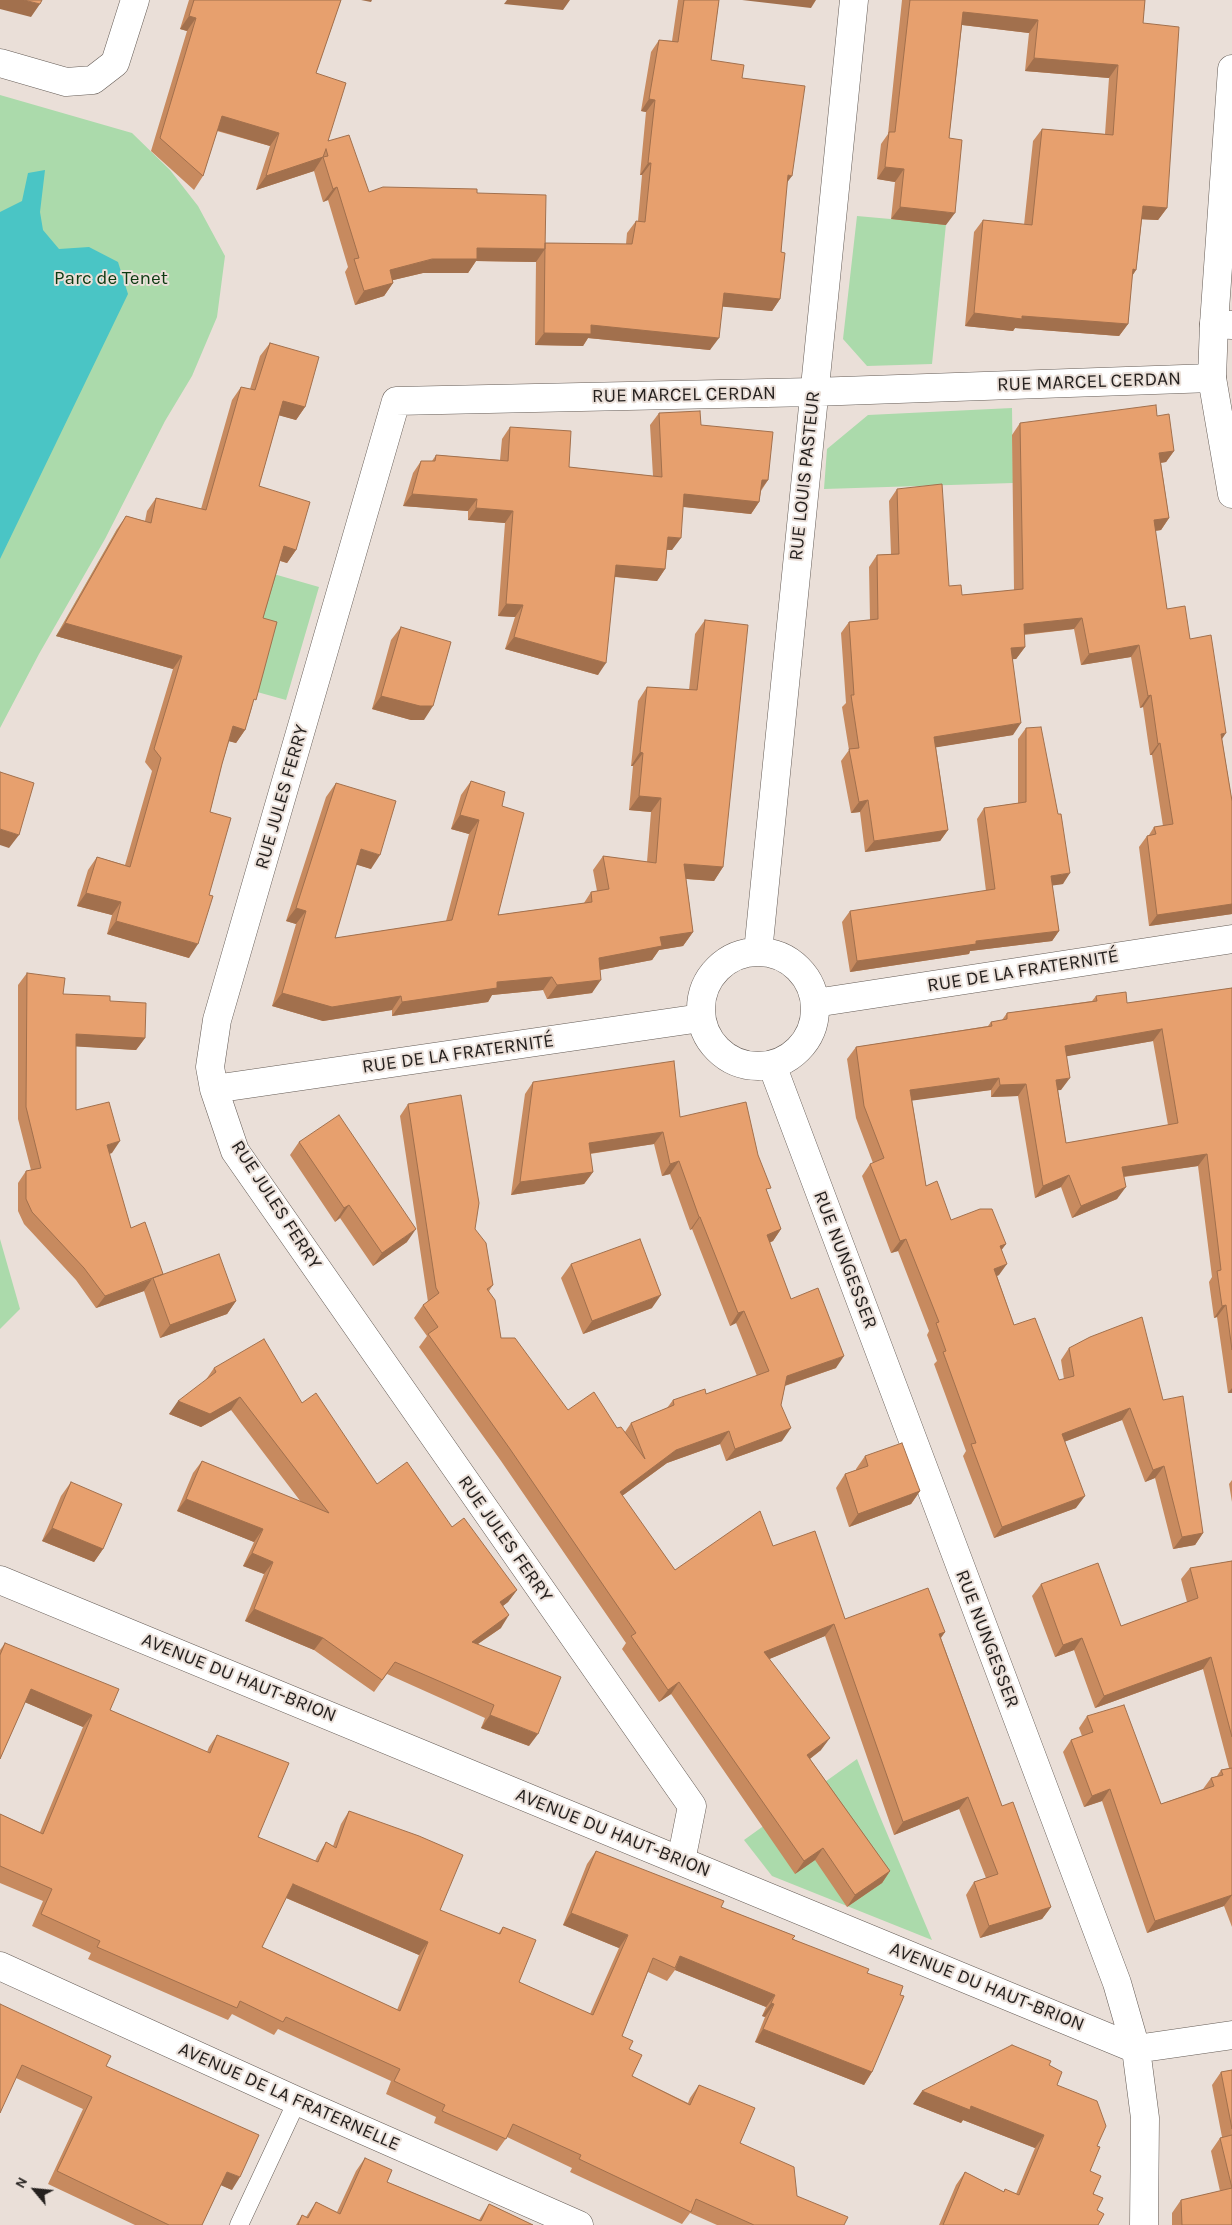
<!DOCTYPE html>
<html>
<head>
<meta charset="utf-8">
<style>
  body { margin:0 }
  #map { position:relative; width:1232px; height:2225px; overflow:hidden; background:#eadfd8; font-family:Karla,sans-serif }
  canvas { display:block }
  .north { position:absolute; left:10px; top:2165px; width:50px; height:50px; -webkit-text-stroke:4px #eadfd8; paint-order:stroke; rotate:298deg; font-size:14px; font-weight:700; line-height:20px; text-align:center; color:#25211f }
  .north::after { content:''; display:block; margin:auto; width:18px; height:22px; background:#25211f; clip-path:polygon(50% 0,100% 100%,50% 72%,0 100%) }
</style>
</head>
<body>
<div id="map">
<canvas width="1232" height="2225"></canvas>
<div class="north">N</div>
</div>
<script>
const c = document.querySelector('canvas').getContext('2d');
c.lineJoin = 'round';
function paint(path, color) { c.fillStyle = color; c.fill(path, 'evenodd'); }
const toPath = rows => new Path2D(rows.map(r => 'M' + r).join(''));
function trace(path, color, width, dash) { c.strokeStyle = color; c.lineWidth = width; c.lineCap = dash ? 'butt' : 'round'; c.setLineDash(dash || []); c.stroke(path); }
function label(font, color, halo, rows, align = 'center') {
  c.font = font + ' Karla,sans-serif'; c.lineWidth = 4; c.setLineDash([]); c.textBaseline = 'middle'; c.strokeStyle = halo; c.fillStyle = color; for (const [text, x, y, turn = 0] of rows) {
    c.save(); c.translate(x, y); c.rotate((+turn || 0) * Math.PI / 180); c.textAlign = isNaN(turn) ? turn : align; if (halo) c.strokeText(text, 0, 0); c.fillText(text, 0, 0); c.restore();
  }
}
paint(toPath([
  [0,95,132,133,170,170,198,206,225,256,217,317,192,376,165,421,105,539,39,654,0,728],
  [857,216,946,224,932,364,867,366,843,339],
  [1012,408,1013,483,824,489,827,449,868,415],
  [117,529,319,587,286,700,56,636],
  [0,1239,20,1309,0,1329],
  [857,1759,878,1812,932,1940,772,1876,744,1840]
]), '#abdaab');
paint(toPath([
  [45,170,40,212,43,230,59,249,89,247,118,262,128,294,0,559,0,212,22,201,28,173]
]), '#4ac5c5');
const service = toPath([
  [239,2225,297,2101]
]);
const minor = toPath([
  [0,63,66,82,93,80,115,63,135,0],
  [1214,324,1232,325],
  '701 1009a57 57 0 1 1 114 0a57 57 0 1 1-114 0Z',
  [758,952,854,0],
  [815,1003,1232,939],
  [772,1065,1117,1983,1136,2049,1145,2118,1144,2225],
  [214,1089,701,1018],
  [0,1580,1136,2049,1232,2035],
  [681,1861,692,1806,235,1151,214,1089,210,1067,217,1020,396,401,813,392,1212,378],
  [0,1966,297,2101,579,2225]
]);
const tertiary = toPath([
  [1232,69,1214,324,1212,378,1232,494]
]);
trace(service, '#655c56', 19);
trace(minor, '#655c56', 29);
trace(tertiary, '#655c56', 29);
trace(service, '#fff', 18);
trace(minor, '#fff', 28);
trace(tertiary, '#fff', 28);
paint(toPath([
  [189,0,341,0,316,73,328,141,369,192,477,193,545,243,626,244,627,233,636,221,638,221,642,175,640,175,646,112,641,111,651,52,659,40,672,41,678,0,719,0,711,60,742,78,787,182,781,252,780,299,772,311,722,306,710,350,588,338,583,346,535,345,536,262,476,261,468,273,423,273,393,280,393,283,384,296,355,305,345,272,348,267,328,200,323,202,314,171,256,190,270,146,217,131,203,176,194,190,151,151,187,31,180,29],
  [902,0,1145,0,1143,23,1167,208,1158,220,1142,219,1136,270,1132,276,1128,324,1119,336,1015,328,1013,331,965,326,974,232,983,220,1024,225,1033,141,1042,129,1105,134,1109,78,1025,71,1029,33,962,25,949,138,946,225,891,219,895,182,877,179,881,144,888,134],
  [270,343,305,407,296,420,279,415,259,486,296,550,287,563,280,561,263,618,252,707,245,730,236,743,229,741,222,764,210,812,189,958,107,934,112,915,77,906,88,870,97,857,125,865,152,771,145,762,173,669,56,636,117,529,126,516,145,521,147,511,156,498,201,509,232,400,241,387,250,389,260,356],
  [659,413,701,425,768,480,761,491,759,502,751,514,683,507,672,550,667,550,665,569,657,581,615,577,598,675,505,649,515,617,498,616,505,523,468,520,468,511,403,506,413,473,421,461,432,461,436,455,500,460,502,439,510,427,569,467,653,476,650,425],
  [1157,416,1174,451,1166,462,1161,463,1169,518,1161,530,1155,531,1167,609,1190,639,1222,739,1232,801,1232,914,1149,926,1139,847,1147,836,1149,835,1154,827,1163,826,1152,755,1150,755,1143,707,1140,708,1131,657,1081,665,1074,629,1024,635,1025,647,1016,659,1013,659,1013,735,936,747,948,830,940,841,865,852,860,812,851,813,841,761,849,750,842,707,846,703,841,633,849,622,870,620,869,567,877,555,891,554,889,501,897,489,949,586,962,595,1014,590,1012,435,1020,423],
  [705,620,723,867,714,881,686,879,693,932,683,946,659,950,652,960,600,970,592,993,547,999,543,990,492,995,488,1002,392,1016,392,1010,323,1021,272,1006,296,924,286,921,326,797,336,783,371,869,356,864,335,938,446,921,469,834,451,829,461,795,471,781,502,806,498,915,584,903,591,892,597,891,593,870,603,856,647,862,651,812,629,810,633,766,631,766,638,701,647,687,689,690,695,634],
  [401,627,424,720,411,720,372,709,391,640],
  [1026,728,1063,884,1052,885,1059,931,1052,941,970,951,969,954,850,972,842,922,850,911,986,891,977,819,984,808,1018,803,1018,739],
  [27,973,63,994,110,1001,145,1038,136,1050,76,1046,76,1110,112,1153,109,1154,131,1228,163,1274,236,1301,227,1314,160,1338,144,1291,96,1308,76,1280,24,1224,18,1211,18,1183,26,1171,31,1170,18,1119,18,985],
  [1232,988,1232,1393,1228,1393,1217,1317,1214,1318,1209,1282,1212,1277,1198,1166,1124,1177,1117,1199,1072,1218,1061,1187,1035,1198,1018,1096,991,1097,991,1090,912,1100,926,1186,951,1220,1006,1244,1001,1250,999,1275,997,1276,1014,1325,1059,1380,1064,1379,1061,1360,1069,1348,1163,1400,1203,1533,1195,1545,1173,1549,1155,1478,1145,1482,1122,1420,1064,1442,1076,1508,994,1538,963,1456,966,1451,934,1364,937,1361,927,1335,929,1331,898,1251,891,1253,862,1176,870,1164,873,1163,856,1118,847,1059,856,1047,988,1026,991,1022,1002,1020,1007,1013,1092,1001,1096,996,1127,1003],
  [1153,1041,1168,1125,1066,1143,1058,1090,1061,1090,1066,1056],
  [533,1082,680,1117,758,1155,767,1192,781,1229,773,1241,769,1243,791,1299,836,1368,785,1386,781,1405,782,1441,726,1461,720,1444,667,1463,622,1496,675,1570,773,1546,845,1619,945,1632,941,1638,1002,1806,1051,1907,1042,1919,980,1938,966,1895,974,1882,986,1878,959,1809,894,1835,825,1636,769,1659,821,1750,810,1759,890,1871,882,1883,847,1907,815,1860,795,1874,671,1694,659,1702,622,1649,626,1643,501,1461,419,1347,427,1336,414,1318,423,1305,428,1302,400,1116,408,1104,475,1229,493,1285,489,1291,501,1338,568,1410,625,1432,631,1423,667,1408,673,1400,706,1394,757,1376,736,1323,730,1326,692,1229,690,1230,670,1174,662,1176,654,1144,590,1154,593,1172,584,1184,511,1195,525,1094],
  [299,1142,407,1242,373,1266,340,1218,335,1222,290,1155],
  [571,1264,652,1308,583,1334,561,1278],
  [214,1368,302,1403,377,1484,452,1527,517,1590,508,1602,503,1606,501,1628,478,1644,529,1746,481,1728,485,1718,387,1674,374,1692,314,1650,245,1621,264,1574,243,1566,254,1542,177,1511,193,1473,202,1461,301,1502,231,1410,201,1427,169,1414,205,1381],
  [865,1456,920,1491,911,1504,849,1527,836,1488,845,1474,856,1470,856,1469],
  [1232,1480,1232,1502,1229,1484],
  [71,1482,103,1549,94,1562,42,1541,61,1496],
  [1232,1561,1232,1927,1224,1906,1147,1933,1102,1801,1084,1807,1063,1752,1071,1740,1082,1736,1079,1728,1087,1716,1161,1804,1203,1789,1211,1778,1217,1776,1221,1770,1229,1768,1203,1669,1095,1708,1074,1650,1055,1657,1032,1596,1041,1584,1121,1626,1187,1602,1181,1579,1190,1568],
  [5,1643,110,1710,207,1752,209,1747,217,1735,258,1837,315,1861,318,1855,326,1842,333,1846,341,1824,349,1811,440,1910,498,1934,503,1927,519,1982,590,2014,619,1948,563,1925,587,1864,596,1851,721,1907,795,1936,793,1939,867,1973,872,2072,864,2085,755,2042,765,2017,762,2016,766,2007,675,1970,667,1981,648,1972,622,2036,629,2049,632,2076,688,2103,690,2098,699,2085,740,2143,797,2196,844,2225,717,2225,690,2213,682,2224,570,2172,572,2168,507,2137,497,2151,434,2123,436,2117,386,2094,391,2081,278,2029,274,2035,232,2014,228,2020,88,1959,91,1953,32,1926,43,1901,0,1883,0,1814,40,1832,83,1727,25,1702,0,1759,0,1650],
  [286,1898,419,1955,397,2010,262,1947],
  [0,2004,106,2066,232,2190,221,2185,202,2225,135,2225,48,2184,83,2109,16,2078],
  [1049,2065,1057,2085,1097,2146,1090,2171,1097,2210,1098,2225,939,2225,956,2185,965,2172,1004,2192,1005,2189,1016,2194,1035,2148,963,2120,961,2123,913,2104],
  [1232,2070,1232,2225,1172,2225,1172,2213,1181,2200,1220,2191,1211,2151,1220,2138,1222,2137,1212,2085,1221,2072],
  [365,2158,387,2182,479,2220,489,2204,533,2225,296,2225,302,2215,306,2217,316,2202,337,2212,356,2171]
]), '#c78a5f');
paint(toPath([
  [0,0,24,0,40,4,31,17,0,9],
  [361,0,372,0,371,2],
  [507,0,570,0,563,10,504,4],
  [742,0,816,0,811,8],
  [963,12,1038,20,1029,33,954,24],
  [189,16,196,18,187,31,180,29],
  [1034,58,1118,65,1109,78,1025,71],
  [649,99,655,100,646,112,641,111],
  [222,116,279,133,270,146,213,129],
  [323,157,314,171,256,190,266,176],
  [648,163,651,163,642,175,640,175],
  [885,167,904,169,895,182,877,179],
  [788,175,792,176,783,188],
  [337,187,328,200,323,202,333,189],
  [1143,206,1167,208,1158,220,1134,219],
  [900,207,955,213,946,225,891,219],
  [477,248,545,249,536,262,476,261,468,273,423,273,381,283,390,270],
  [1133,269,1136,270,1128,282],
  [393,283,384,296,355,305,364,291],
  [724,293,780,299,772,311,715,306],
  [974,313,1022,316,1128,324,1119,336,1015,328,1013,331,965,326],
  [591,325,719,338,710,350,588,338,583,346,535,345,544,333],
  [283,401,305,407,296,420,274,414],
  [1174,451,1166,462,1151,464,1159,453],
  [762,480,768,480,759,492],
  [412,494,477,499,468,511,403,506],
  [684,494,759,502,751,514,676,506],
  [476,508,513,511,505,523,468,520],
  [1169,518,1161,530,1146,532,1154,520],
  [668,537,681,538,672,550,659,549],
  [284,546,296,550,287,563,275,559],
  [616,565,665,569,657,581,608,576],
  [506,604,523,605,515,617,498,616],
  [1082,618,1074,629,1016,635,1024,624],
  [65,623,182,656,173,669,56,636],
  [514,637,606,663,598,675,505,649],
  [1139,645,1131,657,1081,665,1089,654],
  [1025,647,1016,659,1003,660,1011,648],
  [1151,695,1143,707,1140,708,1148,696],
  [381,696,433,706,424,720,411,720,372,709],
  [1021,723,1013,735,926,749,934,737],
  [233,726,245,730,236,743,224,740],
  [1226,733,1218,745,1221,734],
  [1160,743,1152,755,1150,755,1158,744],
  [640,752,643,753,633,766,631,766],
  [639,796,661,798,651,812,629,810],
  [868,800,860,812,851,813,859,802],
  [460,815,479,820,469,834,451,829],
  [0,829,19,835,9,848,0,845],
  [948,830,940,841,865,852,874,841],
  [361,849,380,855,371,869,351,863],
  [684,864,723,867,714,881,675,878],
  [1070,873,1063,884,1043,887,1051,876],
  [86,893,121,902,112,915,77,906],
  [1232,904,1232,914,1149,926,1157,915],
  [296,908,306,911,296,924,286,921],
  [116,921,198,944,189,958,107,934],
  [1059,931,1052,941,970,951,969,954,850,972,857,961,976,941],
  [693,932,683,946,659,950,652,960,589,972,599,958,660,937],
  [552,977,543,990,492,995,488,1002,392,1016,402,1002,497,982],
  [601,980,592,993,547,999,557,985],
  [282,993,401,996,392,1010,323,1021,272,1006],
  [1162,1029,1153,1041,1057,1058,1065,1046],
  [76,1034,145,1038,136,1050,68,1046],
  [999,1078,991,1090,902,1102,910,1090],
  [1070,1078,1061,1090,1048,1091,1056,1080],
  [1026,1084,1018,1096,991,1097,1000,1085],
  [663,1132,654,1144,580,1155,589,1143],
  [120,1141,112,1153,98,1156,107,1145],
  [1207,1154,1198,1166,1113,1178,1122,1167],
  [679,1161,670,1174,662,1176,670,1164],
  [593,1172,584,1184,511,1195,520,1182],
  [1069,1175,1061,1187,1035,1198,1043,1186],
  [1126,1187,1117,1199,1072,1218,1081,1206],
  [349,1205,340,1218,335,1222,344,1208],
  [699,1217,700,1217,692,1229,690,1230],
  [416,1229,407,1242,373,1266,382,1253],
  [781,1229,773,1241,758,1247,767,1235],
  [906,1239,898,1251,891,1253,900,1241],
  [1006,1244,997,1256,1000,1246],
  [1007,1264,999,1275,986,1280,994,1269],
  [152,1279,144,1291,96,1308,105,1296],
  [661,1295,652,1308,583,1334,592,1321],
  [236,1301,227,1314,160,1338,170,1325],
  [1226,1305,1217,1317,1214,1318,1222,1306],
  [744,1311,736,1323,730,1326,738,1313],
  [844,1356,836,1368,778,1388,787,1376],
  [1232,1388,1232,1393,1228,1393],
  [240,1397,231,1410,201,1427,169,1414,178,1401],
  [1130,1408,1122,1420,1053,1446,1062,1434],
  [791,1428,782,1441,726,1461,735,1449],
  [729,1431,720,1444,667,1463,611,1504,620,1492,676,1450],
  [1164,1466,1155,1478,1145,1482,1153,1470],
  [920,1491,911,1504,849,1527,858,1514],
  [1085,1496,1076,1508,994,1538,1002,1527],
  [186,1499,263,1529,254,1542,177,1511],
  [52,1528,103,1549,94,1562,42,1541],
  [1203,1533,1195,1545,1173,1549,1182,1537],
  [252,1553,273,1562,264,1574,243,1566],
  [517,1590,508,1602,491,1615,500,1602],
  [254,1609,323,1638,314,1650,245,1621],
  [509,1615,501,1628,463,1654,472,1642],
  [834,1624,825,1636,755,1665,764,1652],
  [945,1632,936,1644,939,1634],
  [1082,1638,1074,1650,1055,1657,1063,1645],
  [1211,1657,1203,1669,1095,1708,1104,1696],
  [679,1682,671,1694,659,1702,668,1690],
  [31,1689,92,1715,83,1727,22,1701],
  [490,1715,538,1734,529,1746,481,1728],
  [830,1738,821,1750,798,1768,807,1755],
  [1110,1789,1102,1801,1084,1807,1092,1796],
  [968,1797,959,1809,894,1835,903,1822],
  [823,1848,815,1860,795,1874,804,1861],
  [890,1871,882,1883,847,1907,855,1895],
  [293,1884,428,1942,419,1955,284,1897],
  [1232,1895,1224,1906,1147,1933,1155,1921],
  [1051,1907,1042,1919,980,1938,989,1926],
  [571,1913,628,1935,619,1948,563,1925],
  [680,1956,775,1995,766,2007,675,1970],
  [771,2003,774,2004,765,2017,762,2016],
  [763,2029,872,2072,864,2085,755,2042],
  [922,2091,971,2106,1044,2135,1035,2148,963,2120,961,2123,913,2104],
  [227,2172,240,2177,232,2190,218,2184]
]), '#a2704d');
const building = toPath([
  [24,0,42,0,40,4,24,0],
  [194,0,341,0,316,73,346,83,328,141,349,135,369,192,383,187,477,189,477,193,546,195,545,249,477,248,477,259,432,259,390,270,393,283,364,291,354,259,359,258,337,187,333,189,323,157,266,176,279,133,222,116,203,176,160,138,196,18,189,16,194,0],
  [326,149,328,156,323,157,326,149],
  [684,0,719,0,711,60,744,65,742,78,805,86,792,176,788,175,781,252,785,253,780,299,724,293,719,338,591,325,591,334,544,333,545,243,632,244,636,221,645,222,651,163,648,163,655,100,649,99,659,40,678,42,684,0],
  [910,0,1145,0,1143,23,1179,27,1167,208,1143,206,1136,270,1133,269,1128,324,1022,316,1022,319,974,313,983,220,1032,225,1042,129,1113,135,1118,65,1034,58,1038,20,963,12,949,138,962,140,955,213,900,207,904,169,885,167,889,132,895,132,910,0],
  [270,343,319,357,305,407,283,401,259,486,310,502,296,550,284,546,263,618,277,622,256,700,254,699,245,730,233,726,222,764,210,812,231,818,209,895,213,896,198,944,116,921,121,902,86,893,97,857,130,867,161,758,154,749,182,656,65,623,126,516,151,523,156,498,206,510,241,387,255,390,270,343],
  [1156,405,1157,416,1169,414,1174,451,1159,453,1169,518,1154,520,1167,609,1185,606,1190,639,1211,635,1226,733,1221,734,1232,801,1232,904,1157,915,1147,836,1156,834,1154,827,1173,824,1160,743,1158,744,1151,695,1148,696,1139,645,1089,654,1082,618,1024,624,1025,647,1011,648,1021,723,934,737,948,830,874,841,868,800,859,802,849,749,859,748,851,695,854,695,849,622,878,619,877,555,899,554,897,489,942,484,949,586,961,585,962,595,1023,589,1020,423,1156,405],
  [700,411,701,425,773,432,768,480,762,480,759,502,684,494,681,538,668,537,665,569,616,565,606,663,514,637,523,605,506,604,513,511,476,508,477,499,412,494,421,461,435,461,436,455,508,461,510,427,571,431,569,467,662,477,659,413,700,411],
  [705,620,748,625,723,867,684,864,693,932,660,937,662,946,599,958,601,980,557,985,552,977,497,982,497,988,402,1002,401,996,332,1007,282,993,306,911,296,908,336,783,396,801,380,855,361,849,335,938,452,920,479,820,460,815,471,781,505,792,502,806,524,813,498,915,592,902,591,892,609,889,603,856,656,863,661,798,639,796,643,753,640,752,647,687,697,690,705,620],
  [401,627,451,642,433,706,420,706,381,696,401,627],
  [1041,727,1058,814,1061,814,1070,873,1051,876,1059,931,976,941,976,944,857,961,850,911,995,889,984,808,1026,802,1026,728,1041,727],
  [0,772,34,783,19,835,0,829,0,772],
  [27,973,65,978,63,994,110,996,110,1001,146,1003,145,1038,76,1034,76,1110,109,1102,120,1141,107,1145,131,1228,145,1222,163,1274,105,1296,84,1268,32,1212,26,1199,26,1171,41,1168,26,1107,27,973],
  [1232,988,1232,1350,1226,1305,1222,1306,1217,1271,1221,1270,1207,1154,1122,1167,1126,1187,1081,1206,1069,1175,1043,1186,1026,1084,1000,1085,999,1078,910,1090,926,1186,937,1181,951,1220,980,1209,992,1209,1006,1244,1000,1246,1007,1264,994,1269,1014,1325,1035,1318,1059,1380,1074,1376,1069,1348,1090,1337,1142,1317,1163,1400,1183,1396,1203,1533,1182,1537,1164,1466,1153,1470,1130,1408,1062,1434,1085,1496,1002,1527,971,1444,976,1443,943,1352,946,1351,936,1323,939,1322,906,1239,900,1241,870,1164,884,1158,864,1106,856,1047,992,1026,991,1022,1007,1019,1007,1013,1097,1001,1096,996,1126,992,1127,1003,1232,988],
  [1162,1029,1178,1123,1066,1143,1056,1080,1070,1078,1065,1046,1162,1029],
  [674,1061,680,1117,746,1102,758,1155,771,1188,766,1189,781,1229,767,1235,791,1299,818,1288,844,1356,787,1376,781,1405,791,1428,735,1449,729,1431,676,1450,620,1492,675,1570,760,1511,773,1546,815,1531,845,1619,928,1588,945,1632,939,1634,1002,1806,1013,1802,1051,1907,989,1926,974,1882,998,1874,968,1797,903,1822,834,1624,764,1652,830,1738,807,1755,890,1871,855,1895,823,1848,804,1861,679,1682,668,1690,631,1636,636,1633,510,1449,428,1334,438,1327,423,1305,439,1293,436,1288,408,1104,461,1095,479,1203,475,1229,486,1243,493,1285,487,1289,495,1300,501,1338,515,1338,568,1410,594,1392,617,1428,621,1427,645,1459,631,1423,674,1405,673,1400,705,1389,706,1394,769,1371,744,1311,738,1313,700,1217,699,1217,679,1161,670,1164,663,1132,589,1143,593,1172,520,1182,533,1082,674,1061],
  [339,1115,416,1229,382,1253,349,1205,344,1208,299,1142,339,1115],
  [640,1239,661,1295,592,1321,571,1264,640,1239],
  [219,1254,236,1301,170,1325,153,1278,219,1254],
  [264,1339,302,1403,316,1393,377,1484,407,1462,452,1527,464,1518,517,1590,500,1602,509,1615,472,1642,561,1677,538,1734,490,1715,494,1705,395,1662,382,1680,323,1638,254,1609,273,1562,252,1553,263,1529,186,1499,202,1461,329,1513,240,1397,210,1414,178,1401,216,1372,214,1368,264,1339],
  [902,1443,920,1491,858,1514,845,1474,868,1466,865,1456,902,1443],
  [71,1482,122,1504,103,1549,52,1528,71,1482],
  [1232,1561,1232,1737,1211,1657,1104,1696,1082,1638,1063,1645,1041,1584,1098,1563,1121,1626,1198,1598,1190,1568,1232,1561],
  [5,1643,119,1689,110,1710,210,1753,217,1735,289,1763,258,1837,318,1862,326,1842,336,1848,349,1811,419,1836,463,1855,440,1910,500,1934,503,1927,536,1940,519,1982,593,2015,628,1935,571,1913,596,1851,724,1901,721,1907,795,1936,792,1939,869,1969,867,1973,903,1986,900,1995,904,1996,872,2072,763,2029,774,2004,771,2003,775,1995,680,1956,675,1968,653,1958,622,2036,633,2041,629,2049,642,2055,632,2076,690,2105,699,2085,755,2108,740,2143,794,2167,797,2196,848,2217,844,2225,754,2225,696,2199,691,2212,579,2159,581,2155,513,2124,506,2139,442,2111,445,2105,394,2081,400,2069,286,2017,283,2022,240,2001,237,2008,97,1947,100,1941,41,1914,52,1889,0,1866,0,1814,43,1834,92,1715,31,1689,0,1759,0,1655,5,1643],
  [293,1884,428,1942,400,2011,262,1947,293,1884],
  [1124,1705,1161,1804,1214,1786,1211,1778,1223,1775,1221,1770,1232,1768,1232,1895,1155,1921,1110,1789,1092,1796,1071,1740,1093,1732,1087,1716,1124,1705],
  [0,2004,111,2056,106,2066,259,2135,240,2177,227,2172,202,2225,169,2225,57,2171,92,2097,22,2065,0,2113,0,2004],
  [1012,2045,1051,2061,1049,2065,1062,2072,1057,2085,1097,2101,1106,2126,1097,2146,1100,2147,1090,2171,1101,2176,1093,2194,1103,2198,1097,2210,1104,2214,1098,2225,943,2225,965,2172,1004,2192,1005,2189,1019,2195,1044,2135,971,2106,970,2110,922,2091,1012,2045],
  [1232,2070,1232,2129,1221,2072,1232,2070],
  [1232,2135,1232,2225,1182,2225,1181,2200,1232,2188,1220,2138,1232,2135],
  [365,2158,392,2170,387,2182,481,2221,489,2204,533,2225,298,2225,302,2215,308,2218,316,2202,340,2214,365,2158]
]);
paint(building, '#e7a06e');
trace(building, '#a2704d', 1);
label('19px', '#0d3a12', '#eadfd8', [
  ["Parc de Tenet",111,279]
]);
label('19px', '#25211f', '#eadfd8', [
  ["RUE MARCEL CERDAN",1089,382,-2],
  ["RUE MARCEL CERDAN",684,395,-1],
  ["RUE LOUIS PASTEUR",805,476,-84],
  ["RUE JULES FERRY",282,797,-74],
  ["RUE DE LA FRATERNITÉ",1023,971,-9],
  ["RUE DE LA FRATERNITÉ",458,1054,-8],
  ["RUE JULES FERRY",276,1205,57],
  ["RUE NUNGESSER",845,1260,69],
  ["RUE JULES FERRY",505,1539,55],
  ["RUE NUNGESSER",987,1639,69],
  ["AVENUE DU HAUT-BRION",239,1678,22],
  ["AVENUE DU HAUT-BRION",613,1833,22],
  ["AVENUE DU HAUT-BRION",987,1987,22],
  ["AVENUE DE LA FRATERNELLE",289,2097,24]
]);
</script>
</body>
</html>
